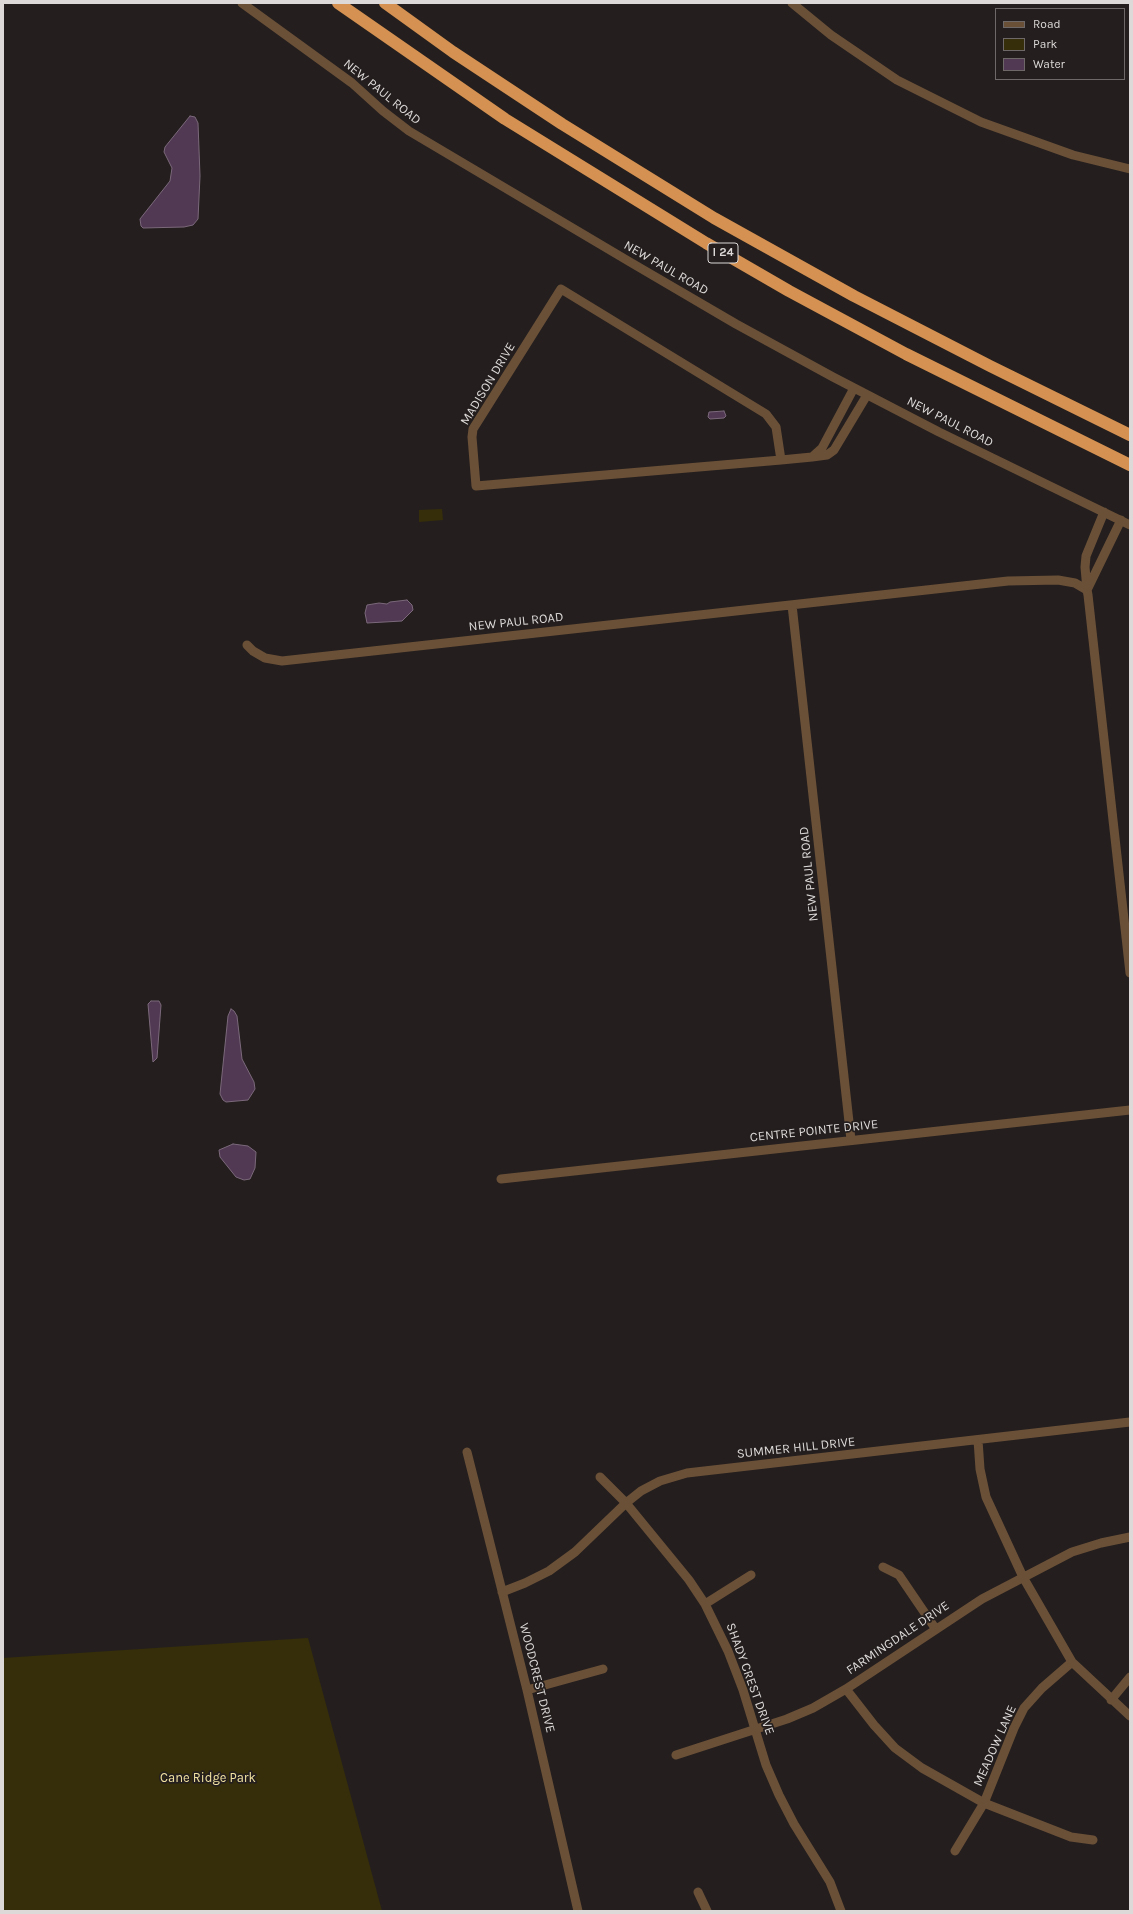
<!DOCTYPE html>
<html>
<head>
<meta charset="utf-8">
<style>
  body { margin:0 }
  #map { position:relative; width:1133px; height:1914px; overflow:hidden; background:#241f1e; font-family:Karla,sans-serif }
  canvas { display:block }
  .frame { position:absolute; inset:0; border:4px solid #dcd9d8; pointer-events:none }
  .legend { position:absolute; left:995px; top:8px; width:130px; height:72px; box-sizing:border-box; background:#241f1e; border:1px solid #6e6968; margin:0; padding:5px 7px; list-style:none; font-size:12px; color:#dcd9d8 }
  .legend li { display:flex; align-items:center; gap:8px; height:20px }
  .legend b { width:20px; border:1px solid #6e6968 }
</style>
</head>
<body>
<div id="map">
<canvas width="1133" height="1914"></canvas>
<div class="frame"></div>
<ul class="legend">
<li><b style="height:5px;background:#6b5038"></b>Road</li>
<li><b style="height:11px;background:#362e0a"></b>Park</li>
<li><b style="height:11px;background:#513953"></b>Water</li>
</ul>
</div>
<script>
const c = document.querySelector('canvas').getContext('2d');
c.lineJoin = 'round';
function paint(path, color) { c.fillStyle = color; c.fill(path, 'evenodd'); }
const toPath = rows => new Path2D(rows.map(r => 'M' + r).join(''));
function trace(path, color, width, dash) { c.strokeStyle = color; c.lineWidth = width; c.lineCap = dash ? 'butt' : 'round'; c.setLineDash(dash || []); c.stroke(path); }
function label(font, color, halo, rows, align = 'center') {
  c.font = font + ' Karla,sans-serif'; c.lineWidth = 3.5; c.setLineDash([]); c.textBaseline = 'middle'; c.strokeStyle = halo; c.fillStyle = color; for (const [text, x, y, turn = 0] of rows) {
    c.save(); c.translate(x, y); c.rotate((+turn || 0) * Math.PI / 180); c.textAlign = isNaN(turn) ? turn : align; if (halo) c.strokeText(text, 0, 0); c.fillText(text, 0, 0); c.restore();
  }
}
paint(toPath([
  [442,509,443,520,419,522,419,510],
  [308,1638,382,1911,3,1911,3,1658]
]), '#362e0a');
const water = toPath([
  [190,116,195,117,198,123,200,176,198,219,193,225,184,227,143,228,141,226,140,219,170,181,172,168,164,152,165,147,190,116],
  [724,411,726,416,724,418,710,419,708,417,709,412,724,411],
  [407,600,412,605,413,610,402,621,367,623,365,613,367,605,379,603,387,604,390,602,407,600],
  [151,1001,159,1001,161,1005,157,1058,153,1062,148,1004,151,1001],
  [231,1009,234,1011,237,1016,242,1059,254,1082,255,1089,248,1100,226,1102,223,1100,220,1094,228,1016,231,1009],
  [233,1144,248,1146,256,1152,255,1168,250,1179,244,1180,236,1177,220,1157,219,1150,233,1144]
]);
paint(water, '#513953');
trace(water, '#7b697b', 1);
trace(toPath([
  [242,3,352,83,383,111,409,131,630,262,736,324,833,377,939,432,1130,525],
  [792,3,831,35,897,80,981,122,1073,155,1130,169],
  [854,388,822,448,812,457,827,455,834,450,867,395],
  [781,460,776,427,766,414,561,289,473,429,472,437,476,486,781,460,812,457],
  [1104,512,1086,556,1085,567,1087,590,1121,520],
  [792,605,851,1140],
  [247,645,253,651,265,658,282,661,1008,581,1058,580,1075,583,1087,590,1088,595,1130,973],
  [501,1179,1130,1110],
  [978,1440,980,1469,986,1497,1023,1577,1072,1662,1130,1716],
  [467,1452,527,1690,578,1911],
  [600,1477,626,1503,689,1580,705,1604,728,1651,743,1690,766,1765,779,1795,794,1824,830,1882,841,1911],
  [883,1567,899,1575,935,1628],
  [502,1592,525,1583,549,1571,575,1552,626,1503,641,1491,660,1481,687,1473,1130,1422],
  [705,1604,751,1575],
  [846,1689,874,1725,895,1748,922,1768,984,1803,1071,1837,1093,1840],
  [527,1690,603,1669],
  [1111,1700,1130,1677],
  [676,1755,787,1719,813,1708,846,1689,982,1599,1072,1552,1101,1543,1130,1537],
  [955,1851,984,1803,1014,1728,1024,1708,1042,1688,1072,1662],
  [698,1892,707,1911]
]), '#6b5038', 9);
trace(toPath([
  [338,3,505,119,706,243,789,291,906,354,1130,465],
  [385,3,453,52,562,124,714,218,854,296,990,366,1130,435]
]), '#d49151', 12);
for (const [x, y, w] of [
  [723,253,30]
]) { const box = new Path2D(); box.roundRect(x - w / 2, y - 10, w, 20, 3); c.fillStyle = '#241f1e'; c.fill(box); trace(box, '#dcd9d8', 1); }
label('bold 12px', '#dcd9d8', null, [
  ["I 24",723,253]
]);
label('13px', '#dcd9d8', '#241f1e', [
  ["NEW PAUL ROAD",382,92,39],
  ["NEW PAUL ROAD",666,268,30],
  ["MADISON DRIVE",488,384,-59],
  ["NEW PAUL ROAD",950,422,27],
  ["NEW PAUL ROAD",516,622,-6],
  ["NEW PAUL ROAD",809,874,-96],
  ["CENTRE POINTE DRIVE",814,1131,-6],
  ["SUMMER HILL DRIVE",796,1448,-6],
  ["FARMINGDALE DRIVE",898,1638,-34],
  ["WOODCREST DRIVE",537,1678,76],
  ["SHADY CREST DRIVE",750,1679,70],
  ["MEADOW LANE",995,1746,-66]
]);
label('13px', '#f1e2a1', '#241f1e', [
  ["Cane Ridge Park",208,1778]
]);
</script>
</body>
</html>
